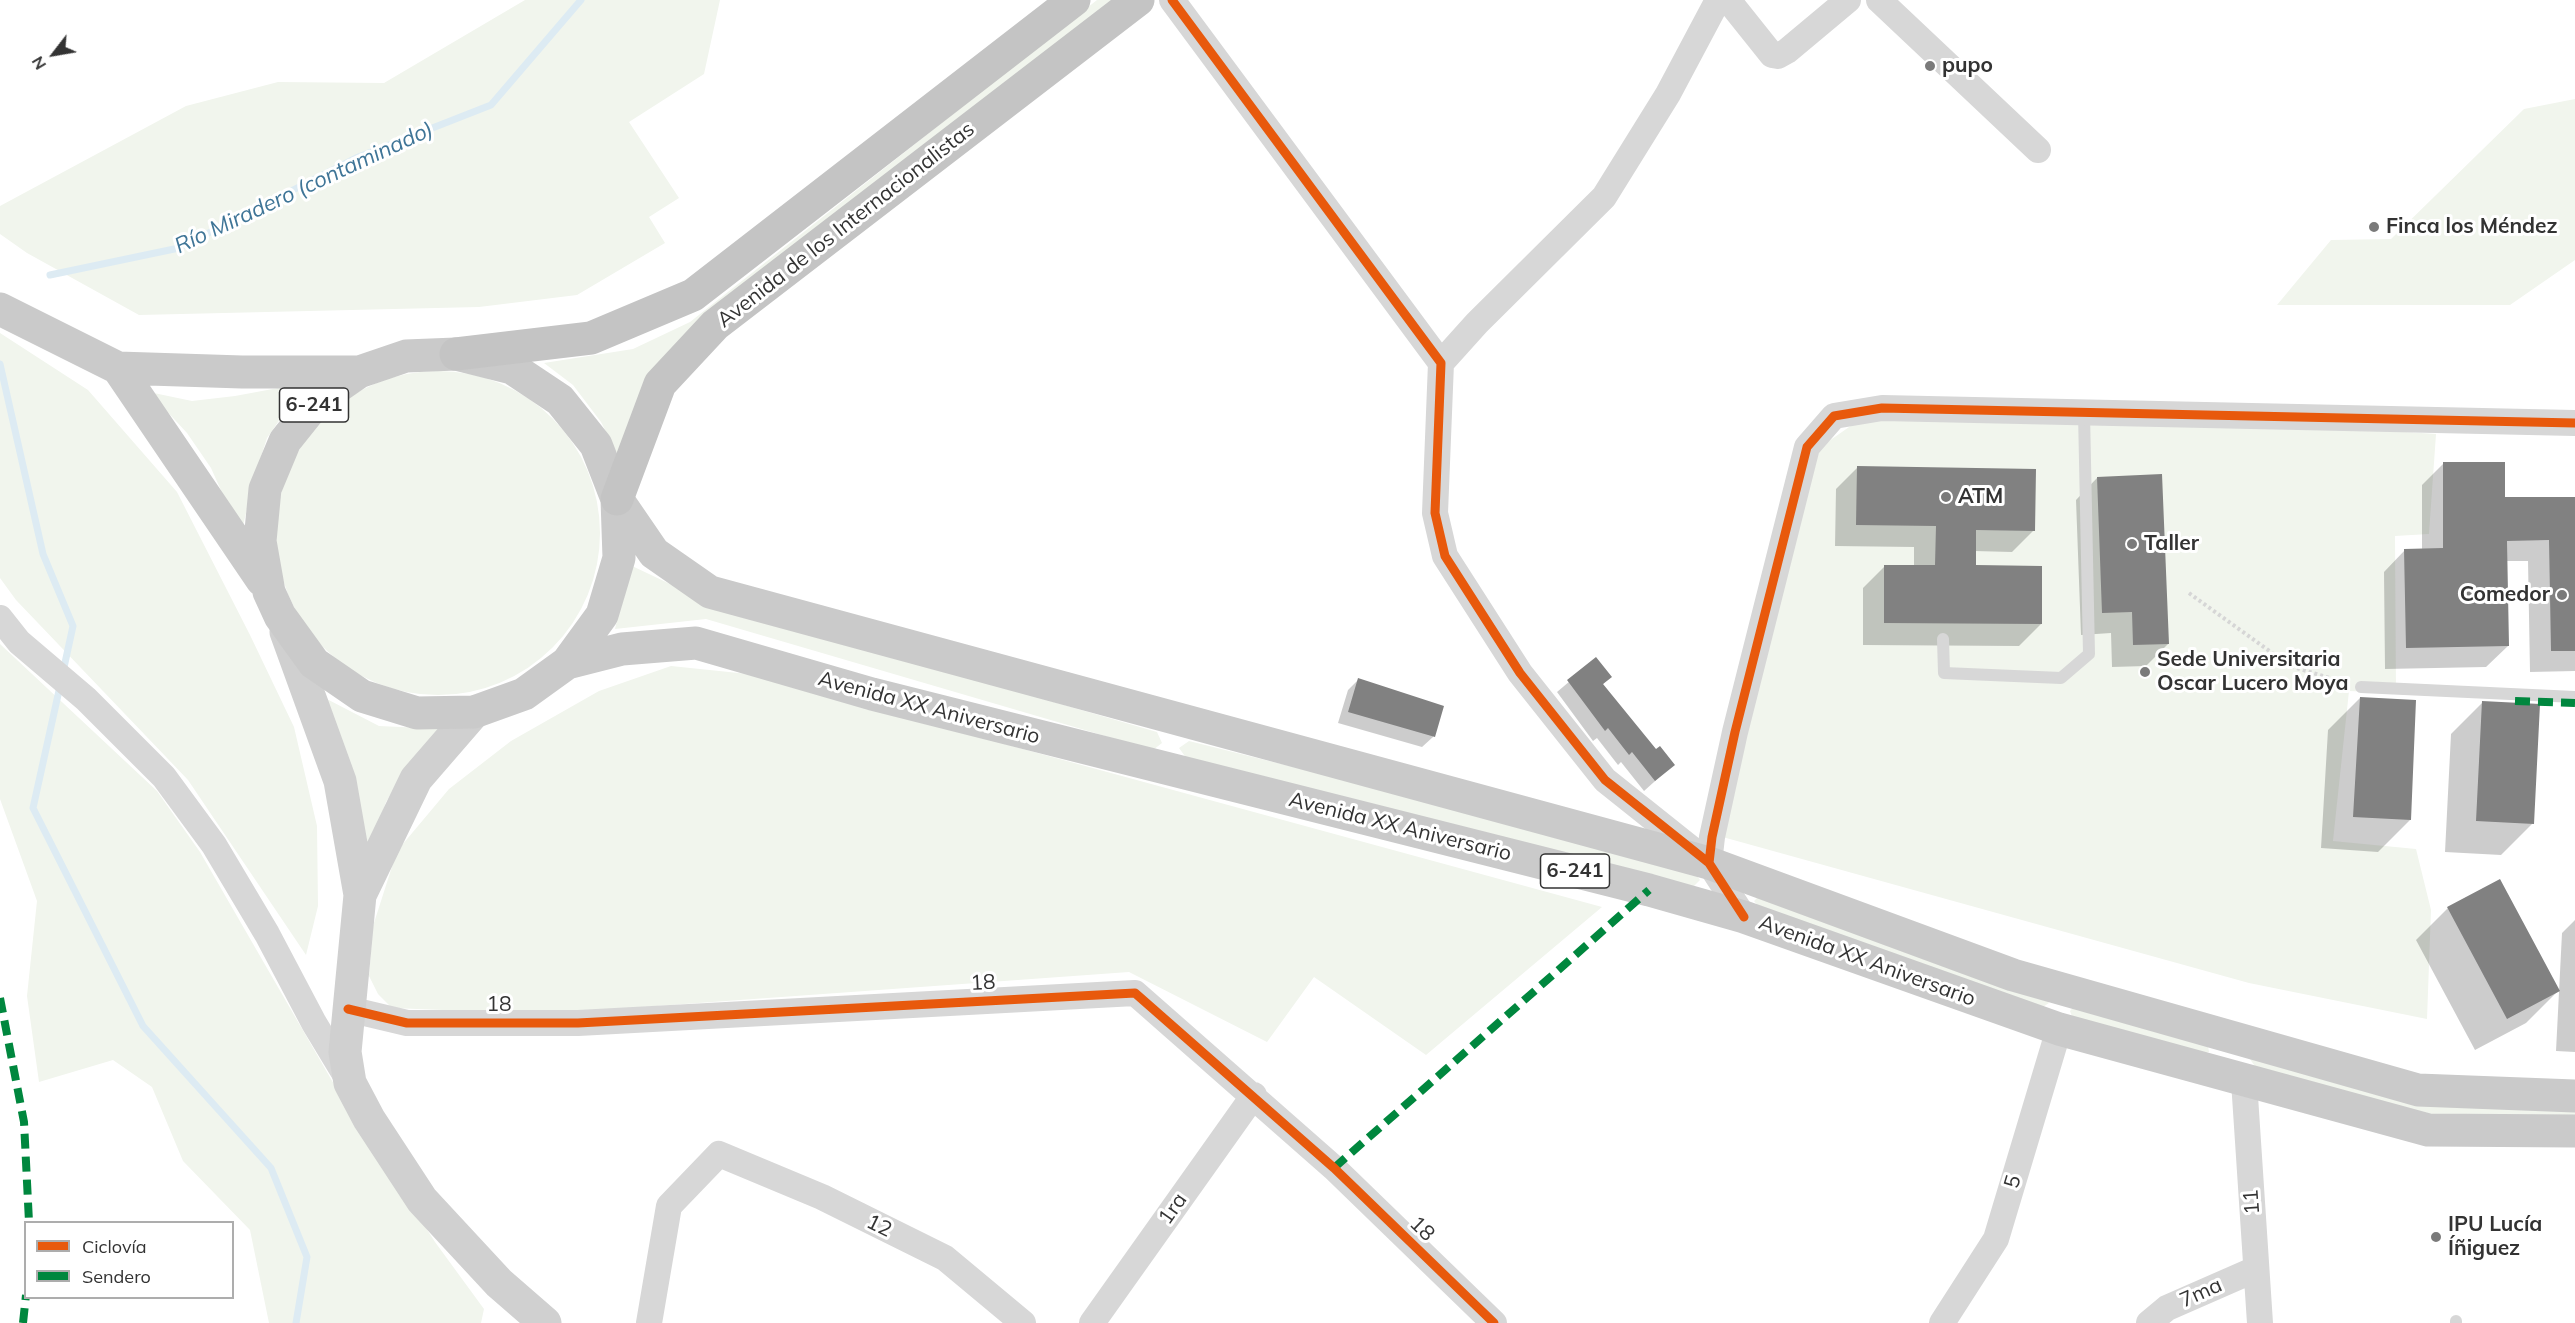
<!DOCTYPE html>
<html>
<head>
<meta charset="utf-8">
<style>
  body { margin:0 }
  #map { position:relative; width:2575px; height:1323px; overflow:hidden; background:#fff; font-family:Mulish,sans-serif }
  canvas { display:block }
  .legend { position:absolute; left:24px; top:1221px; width:210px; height:78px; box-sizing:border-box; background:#fff; border:2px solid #adadad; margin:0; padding:8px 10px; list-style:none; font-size:18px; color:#333 }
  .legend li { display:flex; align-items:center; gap:12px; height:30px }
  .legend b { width:30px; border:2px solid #adadad }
  .north { position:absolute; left:24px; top:24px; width:60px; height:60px; -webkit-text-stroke:4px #fff; paint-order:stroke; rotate:239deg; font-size:16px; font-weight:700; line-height:24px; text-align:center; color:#333 }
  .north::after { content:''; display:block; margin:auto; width:21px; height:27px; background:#333; clip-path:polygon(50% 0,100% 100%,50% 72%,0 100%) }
</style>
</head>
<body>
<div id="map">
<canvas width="2575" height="1323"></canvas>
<ul class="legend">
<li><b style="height:8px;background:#e8590c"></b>Ciclovía</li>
<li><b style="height:8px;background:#00873e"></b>Sendero</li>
</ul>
<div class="north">N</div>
</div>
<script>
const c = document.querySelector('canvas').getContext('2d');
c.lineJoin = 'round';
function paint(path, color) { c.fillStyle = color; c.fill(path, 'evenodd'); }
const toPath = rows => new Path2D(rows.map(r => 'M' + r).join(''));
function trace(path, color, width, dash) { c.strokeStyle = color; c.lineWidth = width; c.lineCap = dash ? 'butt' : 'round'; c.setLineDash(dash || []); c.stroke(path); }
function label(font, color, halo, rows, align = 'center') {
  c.font = font + ' Mulish,sans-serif'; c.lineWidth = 6; c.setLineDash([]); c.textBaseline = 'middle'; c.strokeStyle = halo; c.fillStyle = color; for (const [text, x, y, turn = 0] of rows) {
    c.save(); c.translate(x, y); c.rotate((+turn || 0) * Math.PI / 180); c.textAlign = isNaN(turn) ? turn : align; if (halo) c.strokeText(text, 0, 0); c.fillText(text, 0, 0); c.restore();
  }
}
paint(toPath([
  [525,0,720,0,704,74,629,122,679,198,649,217,665,243,577,295,479,307,139,315,27,253,0,234,0,206,186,106,278,82,384,83],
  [1097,0,1114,0,691,332,619,457,601,422,573,385,544,363,633,349,690,322],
  [2575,99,2575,260,2510,305,2277,305,2331,240,2391,239,2524,109],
  [0,333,88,390,177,492,250,635,294,727,317,826,318,906,306,955,188,780,16,600,0,578],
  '276 533a162 162 0 1 1 324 0a162 162 0 1 1-324 0Z',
  [305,383,267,438,254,478,241,535,211,468,187,433,149,392,192,401,235,396],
  [1862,418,2285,424,2436,434,2429,534,2395,536,2396,693,2349,691,2333,841,2416,849,2431,910,2427,1019,2249,983,1719,836,1819,448],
  [630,565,706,601,1157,732,1162,743,1153,750,706,619,615,629],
  [0,644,157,791,200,852,346,1105,435,1242,484,1309,481,1323,269,1323,250,1230,183,1161,152,1087,113,1060,39,1082,27,996,37,901,0,799],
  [671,666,748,674,1602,907,1426,1055,1314,977,1267,1042,1129,972,545,1014,392,1008,378,994,369,976,373,926,397,851,449,789,511,741,599,691],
  [321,696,379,726,445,729,403,773,386,802,367,858],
  [1189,741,1690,866,1700,880,1692,888,1187,759,1179,748],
  [1761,894,2041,991,2049,1003,2038,1010,1764,913,1754,901],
  [2078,1002,2207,1040,2209,1052,2195,1055,2074,1022,2070,1011],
  [2248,1056,2575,1102,2575,1117,2427,1114,2256,1068]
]), '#f1f5ed');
paint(toPath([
  [2444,463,2503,499,2575,498,2575,671,2530,672,2528,561,2506,561,2508,646,2486,667,2385,669,2384,572,2405,550,2422,550,2422,485],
  [1857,468,2034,530,2012,552,1974,551,1974,567,2041,624,2019,646,1863,645,1863,588,1884,567,1914,567,1914,547,1835,546,1836,489],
  [2097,478,2168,644,2146,666,2112,667,2111,633,2081,635,2076,500],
  [1596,659,1610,677,1602,685,1656,751,1673,765,1644,791,1621,762,1618,765,1597,738,1593,741,1557,692],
  [1358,680,1442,707,1433,737,1422,747,1338,723,1348,690],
  [2360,698,2410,820,2378,852,2321,848,2328,730],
  [2483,702,2533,823,2501,855,2445,852,2451,734],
  [2448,908,2558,991,2526,1023,2475,1050,2416,940],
  [2575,920,2575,1052,2556,1051,2562,933]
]), '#0003');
trace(toPath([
  [50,275,179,248,356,158,491,105,581,0],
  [0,364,43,554,73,626,63,672],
  [60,686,33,808,143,1026,271,1168,307,1257,296,1323]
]), '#ddebf3', 7);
paint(toPath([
  [2443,462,2505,462,2505,497,2575,497,2575,651,2551,651,2549,540,2507,541,2509,646,2406,648,2404,549,2443,548],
  [1857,466,2036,469,2035,531,1976,530,1976,565,2042,566,2042,624,1884,623,1884,565,1935,565,1936,526,1856,525],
  [2162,474,2169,644,2133,645,2132,612,2102,613,2097,477],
  [1596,657,1612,677,1603,684,1656,749,1660,746,1675,765,1655,781,1632,752,1629,755,1608,728,1605,731,1567,680],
  [1358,678,1444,706,1435,737,1348,712],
  [2360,697,2416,700,2411,820,2353,817],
  [2482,701,2540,704,2534,824,2476,821],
  [2500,879,2560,991,2507,1019,2447,907]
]), '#818181');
trace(toPath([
  [2189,593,2290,666,2346,683]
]), '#d6d6d6', 4, [3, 3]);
trace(toPath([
  [1943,639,1944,673,2061,678,2089,654,2084,413],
  [2361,687,2575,697],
  [2456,1323,2456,1321]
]), '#d7d7d7', 12);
trace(toPath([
  [1172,0,1441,363,1435,513,1445,556,1520,673,1605,780,1704,859],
  [1728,0,1772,55,1778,56,1787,51,1848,0],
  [1879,0,2038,150],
  [1441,363,1477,323,1604,197,1668,94,1718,0],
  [0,618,19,642,86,699,164,777,214,845,267,934,314,1023,346,1076],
  [1744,917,1709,863,1712,837,1735,732,1807,447,1834,416,1882,408,2575,423],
  [348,1009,407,1023,578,1023,1135,993,1334,1168,1494,1323],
  [2244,1081,2260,1323],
  [649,1323,669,1206,719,1154,822,1197,945,1258,1023,1323],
  [1092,1323,1254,1095],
  [1942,1323,1996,1239,2059,1029],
  [2149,1323,2167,1308,2256,1269]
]), '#d7d7d7', 26);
trace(toPath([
  [286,632,340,781,360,895,345,1052,350,1083,369,1119,422,1200,499,1283,545,1323],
  [360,895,416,779,474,712]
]), '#d0d0d0', 33);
trace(toPath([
  [0,309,118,368,242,372,359,372],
  [118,368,262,580],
  [617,499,654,553,710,592,1709,863,2013,975,2418,1090,2575,1096],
  [567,663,602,615,619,558,617,499,596,445,560,400,512,368,456,354,406,356,359,372,317,401,285,441,265,489,260,541,269,592,280,616,314,663,362,696,417,713,474,712,524,694,567,663,622,649,696,643,872,694,1649,890,1744,917,2059,1029,2428,1130,2575,1131]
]), '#cacaca', 33);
trace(toPath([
  [456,354,591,338,693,295,1074,0],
  [617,499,660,384,715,325,1138,0]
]), '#c4c4c4', 33);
trace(toPath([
  [2515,701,2575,703],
  [0,998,24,1122,29,1222],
  [1334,1168,1649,890],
  [23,1323,26,1295]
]), '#00873e', 8, [15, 8]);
trace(toPath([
  [1172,0,1441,363,1435,513,1445,556,1520,673,1605,780,1709,863],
  [1744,917,1709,863,1712,837,1735,732,1807,447,1834,416,1882,408,2575,423],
  [348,1009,407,1023,578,1023,1135,993,1334,1168,1494,1323]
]), '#e8590c', 9);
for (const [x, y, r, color] of [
  [1930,66,6,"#7a7a7a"],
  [2374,227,6,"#7a7a7a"],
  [1946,497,6,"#7a7a7a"],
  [2132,544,6,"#7a7a7a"],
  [2562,595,6,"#7a7a7a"],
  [2145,672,6,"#7a7a7a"],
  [2436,1237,6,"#7a7a7a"]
]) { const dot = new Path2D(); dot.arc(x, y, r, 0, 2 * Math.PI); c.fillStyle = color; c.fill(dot); trace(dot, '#fff', 2); }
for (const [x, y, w] of [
  [314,405,69],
  [1575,871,69]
]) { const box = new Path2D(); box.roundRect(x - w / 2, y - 17, w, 34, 4.5); c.fillStyle = '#fff'; c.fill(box); trace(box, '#333', 1.5); }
label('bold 20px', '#333', null, [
  ["6-241",314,405],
  ["6-241",1575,871]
]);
label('bold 21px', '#333', '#fff', [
  ["pupo",1942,66],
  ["Finca los Méndez",2386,227],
  ["ATM",1958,497],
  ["Taller",2144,544],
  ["Comedor",2550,595,"right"],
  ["Sede Universitaria",2157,660],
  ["Oscar Lucero Moya",2157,684],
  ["IPU Lucía",2448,1225],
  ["Íñiguez",2448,1249]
], 'left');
label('21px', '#333', '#fff', [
  ["Avenida de los Internacionalistas",846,225,-38],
  ["Avenida XX Aniversario",929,708,15],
  ["Avenida XX Aniversario",1400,827,14],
  ["Avenida XX Aniversario",1867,961,20],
  ["18",983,983,-3],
  ["18",499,1005],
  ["5",2013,1182,-73],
  ["11",2252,1202,-94],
  ["1ra",1173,1209,-55],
  ["12",879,1226,26],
  ["18",1422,1229,44],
  ["7ma",2201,1293,-24]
]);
label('italic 22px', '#3f7597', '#fff', [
  ["Río Miradero (contaminado)",304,188,-25]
]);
</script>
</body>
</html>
